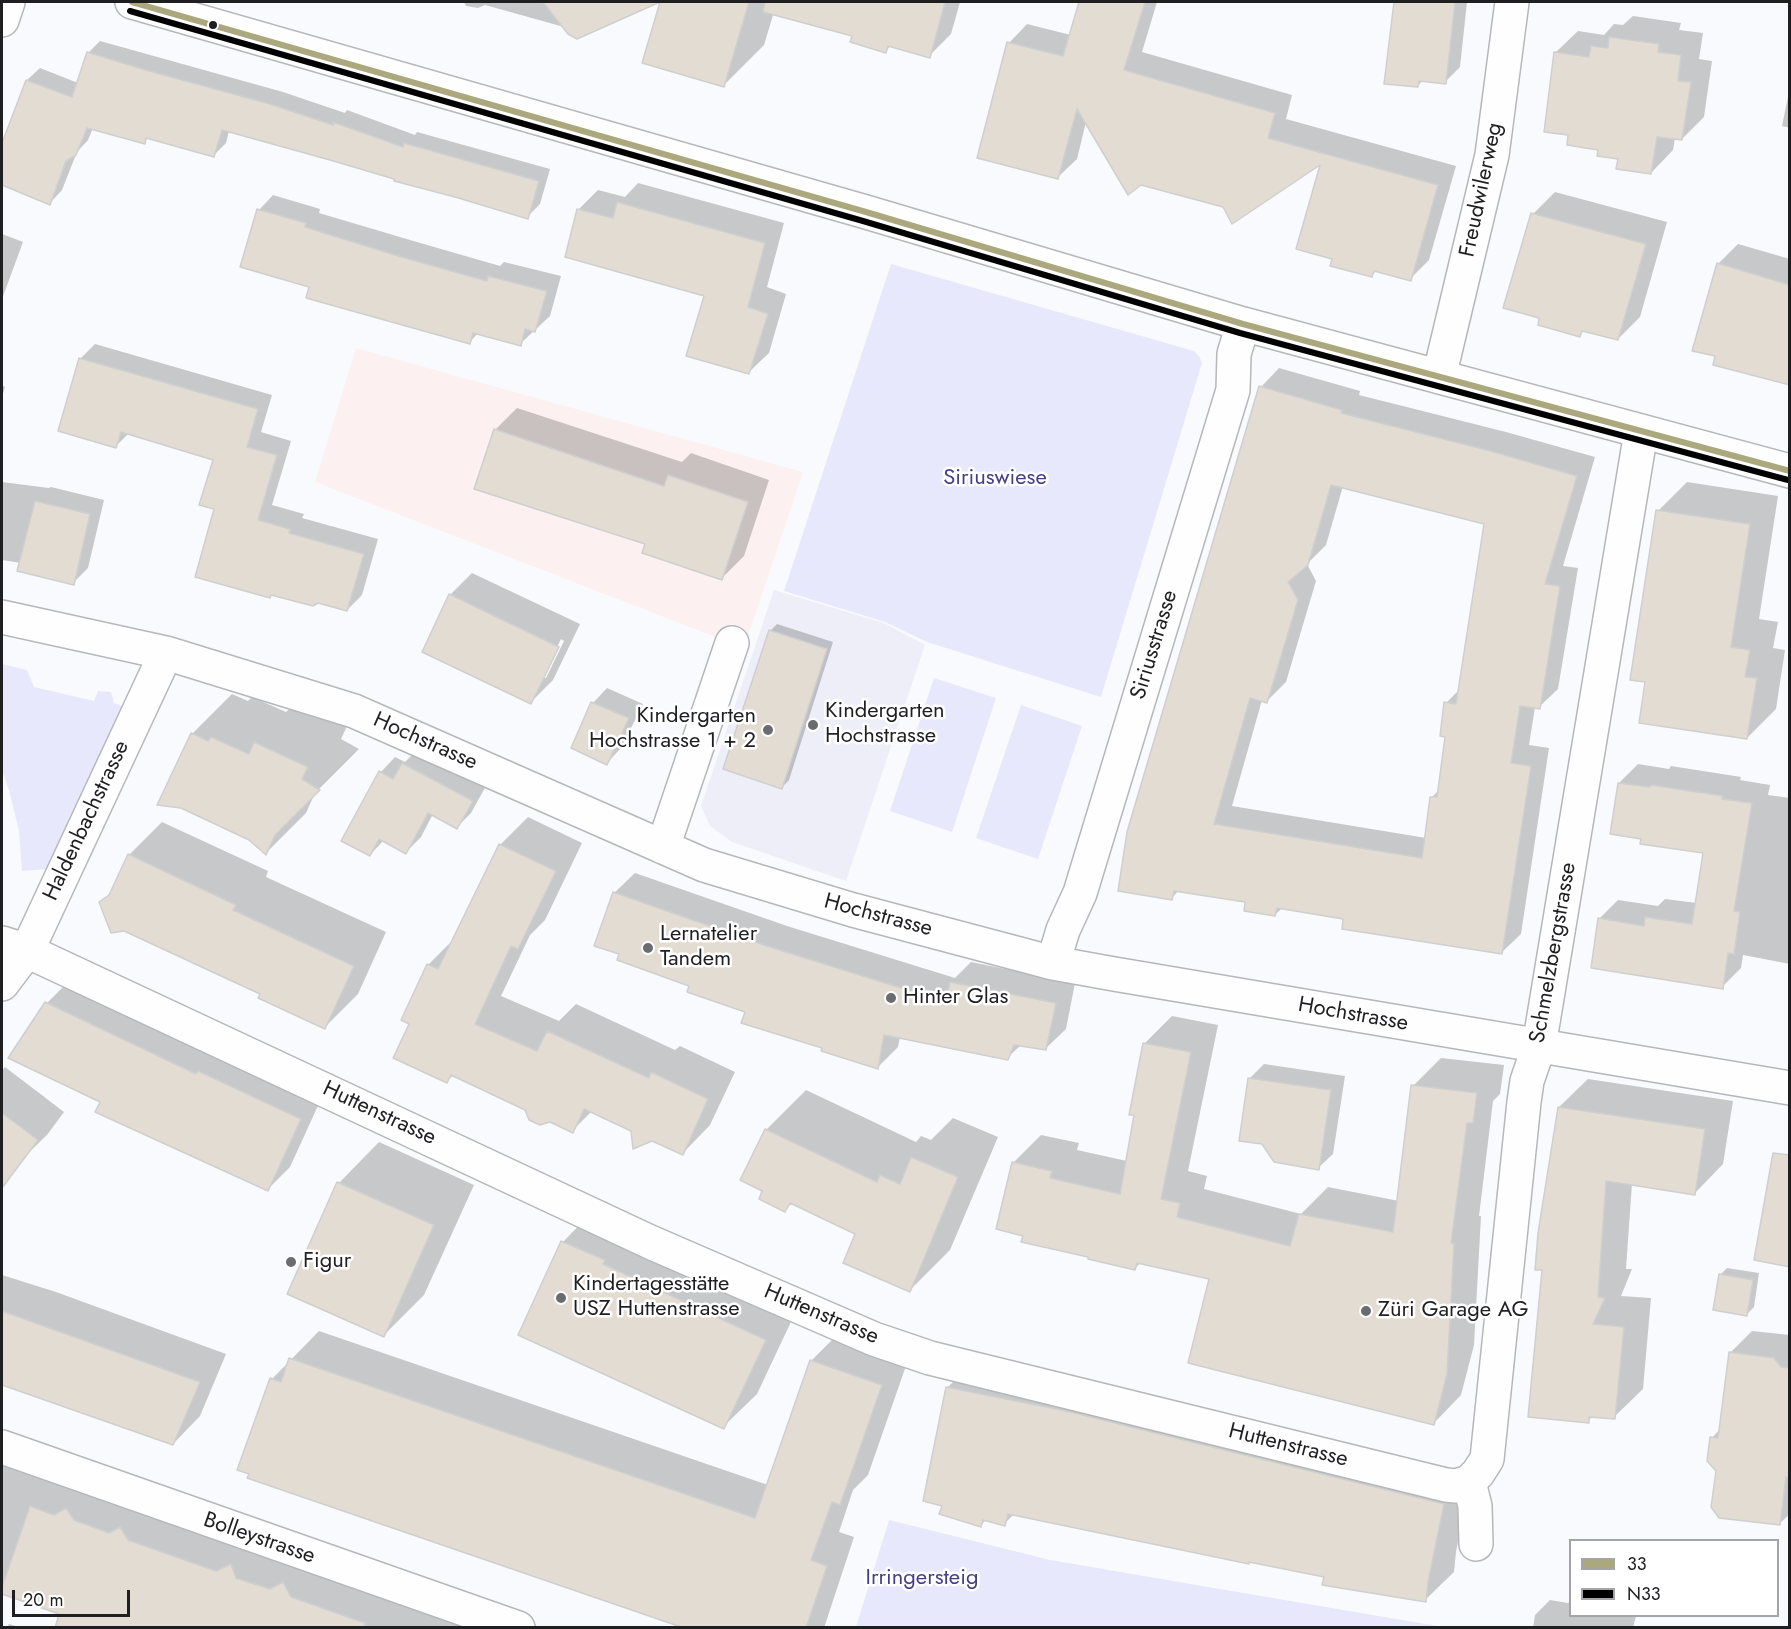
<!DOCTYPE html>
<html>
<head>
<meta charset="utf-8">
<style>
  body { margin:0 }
  #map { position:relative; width:1791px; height:1629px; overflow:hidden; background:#f9fafd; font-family:Jost,sans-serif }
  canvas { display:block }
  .frame { position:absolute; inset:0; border:3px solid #1f1f22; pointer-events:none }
  .legend { position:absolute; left:1569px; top:1539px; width:210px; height:78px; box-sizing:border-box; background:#fff; border:2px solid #a5a5a7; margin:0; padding:8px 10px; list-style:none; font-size:18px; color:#1f1f22 }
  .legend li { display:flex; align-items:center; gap:12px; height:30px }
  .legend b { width:30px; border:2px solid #a5a5a7 }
  .scale { position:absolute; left:12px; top:1590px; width:118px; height:27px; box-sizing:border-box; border:3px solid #1f1f22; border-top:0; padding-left:8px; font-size:18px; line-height:21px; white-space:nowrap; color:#1f1f22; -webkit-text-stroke:4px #fff; paint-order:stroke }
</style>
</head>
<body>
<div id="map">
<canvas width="1791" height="1629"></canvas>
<div class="frame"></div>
<ul class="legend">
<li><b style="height:8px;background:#aba87e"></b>33</li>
<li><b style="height:8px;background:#000"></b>N33</li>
</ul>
<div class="scale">20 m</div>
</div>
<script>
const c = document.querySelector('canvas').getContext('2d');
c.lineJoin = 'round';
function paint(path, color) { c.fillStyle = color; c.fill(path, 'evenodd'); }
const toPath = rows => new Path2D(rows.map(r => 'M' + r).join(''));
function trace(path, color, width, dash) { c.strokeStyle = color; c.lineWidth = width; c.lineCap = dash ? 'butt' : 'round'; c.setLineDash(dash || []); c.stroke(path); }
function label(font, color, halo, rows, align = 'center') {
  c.font = font + ' Jost,sans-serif'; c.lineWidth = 5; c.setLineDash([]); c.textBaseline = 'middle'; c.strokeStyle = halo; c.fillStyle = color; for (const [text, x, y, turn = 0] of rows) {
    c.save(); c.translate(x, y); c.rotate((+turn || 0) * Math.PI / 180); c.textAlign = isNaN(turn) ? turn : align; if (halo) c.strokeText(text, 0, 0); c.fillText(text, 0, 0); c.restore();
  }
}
paint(toPath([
  [774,590,884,623,925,645,846,881,732,842,710,826,701,806]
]), '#eeeef8');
paint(toPath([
  [356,348,803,472,744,648,315,482]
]), '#fcf1f0');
paint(toPath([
  [891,264,1194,351,1199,356,1202,363,1101,697,927,642,885,622,784,591],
  [2,664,27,670,34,687,94,701,98,691,111,692,114,703,124,707,48,869,22,871,19,831,9,790,2,771],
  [934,678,996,698,952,832,890,811],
  [1021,705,1082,726,1038,859,976,838],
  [889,1520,1050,1560,1443,1627,856,1627]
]), '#e7e8fc');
paint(toPath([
  [464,2,656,2,578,38,564,27,485,5,478,8,466,6],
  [661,2,777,2,764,45,724,85,644,62],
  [823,2,960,2,951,34,929,56,891,45,886,51,854,35,817,25],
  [1081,2,1157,2,1142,52,1292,95,1286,119,1456,166,1429,260,1410,279,1377,270,1372,275,1334,258,1322,161,1224,206,1086,122,1077,159,1058,177,1009,43,1027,24,1071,35],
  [1395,2,1467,2,1460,67,1445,82,1423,80,1418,86,1386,82],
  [1633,16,1681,23,1679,30,1703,33,1699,59,1712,61,1704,117,1682,139,1675,138,1673,150,1651,173,1570,134,1555,53,1578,31,1604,35,1614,24,1623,25],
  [100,41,283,92,345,113,347,110,415,135,417,132,550,169,540,204,527,217,229,131,226,143,213,156,149,137,144,142,93,128,88,140,77,152,62,190,50,203,2,183,2,146,27,80,40,68,78,83,88,53],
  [1790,87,1790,128,1782,126],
  [638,183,784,223,767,287,786,294,769,353,749,372,706,295,578,210,598,190,625,197],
  [1555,192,1667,222,1640,317,1618,339,1585,330,1579,335,1533,214],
  [273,195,320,209,319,213,410,240,500,266,504,262,561,276,550,316,520,344,478,333,470,342,311,286,259,210],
  [2,234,23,242,2,299],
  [1738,244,1790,259,1790,385,1718,264],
  [95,344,272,395,261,432,291,441,272,505,304,514,302,518,378,539,362,595,347,610,318,601,273,594,269,597,216,508,215,459,129,433,116,446,80,359],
  [1279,368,1360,391,1359,395,1506,432,1595,457,1563,566,1578,568,1558,689,1539,707,1535,707,1529,745,1549,748,1521,934,1502,952,1345,918,1282,908,1275,915,1247,901,1179,890,1172,898,1261,387],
  [1343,486,1486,522,1460,689,1446,703,1447,736,1439,790,1432,797,1426,838,1232,806,1262,700,1267,701,1286,682,1316,581,1307,564,1326,545],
  [2,385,5,387,2,397],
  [517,408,682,462,691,453,769,480,744,556,722,578,495,430],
  [2,482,49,488,51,487,104,500,88,568,73,583,21,563,2,560],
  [1687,482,1778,496,1759,619,1778,622,1773,648,1785,650,1776,709,1747,738,1647,681,1658,511],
  [472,573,580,624,553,680,531,702,450,595],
  [561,639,564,641,546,678,542,678],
  [777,624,833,642,789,780,782,787,770,631],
  [607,688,643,704,621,748,607,763,593,703],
  [232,694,248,701,252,697,286,712,296,703,347,726,341,739,359,749,315,793,306,813,266,853,192,734],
  [418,749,486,786,471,813,457,827,433,814,421,837,406,852,384,840,370,855,381,772,395,757,405,762],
  [1638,764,1669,769,1671,766,1741,777,1740,780,1770,785,1768,795,1790,798,1790,964,1743,955,1741,968,1722,987,1599,919,1618,900,1658,906,1665,899,1697,903,1704,852,1642,838,1619,783],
  [528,817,582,843,545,920,530,935,501,996,559,1021,576,1004,675,1050,680,1046,735,1072,710,1125,683,1153,592,1111,572,1131,453,1075,447,1081,411,1023,428,965,455,938,500,845],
  [162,822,268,871,266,877,386,932,358,994,325,1027,100,903,114,890,129,855],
  [635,873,787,926,955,978,971,962,1075,983,1066,1029,1045,1049,1021,1045,1007,1058,900,1037,898,1047,878,1067,824,1047,621,954,614,893],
  [69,981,322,1097,290,1167,268,1189,102,1101,47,1003],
  [1172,1016,1218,1025,1188,1171,1207,1176,1204,1189,1301,1214,1328,1187,1399,1201,1413,1086,1441,1058,1504,1065,1500,1094,1493,1101,1479,1216,1481,1216,1474,1345,1461,1395,1434,1423,1211,1278,1141,1262,1135,1269,1025,1235,1013,1163,1041,1135,1079,1143,1077,1150,1127,1161,1136,1114,1144,1044],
  [1264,1064,1345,1076,1333,1154,1318,1168,1249,1079],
  [5,1067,64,1112,47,1135,19,1162,15,1160,2,1178,2,1071],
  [1588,1079,1733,1101,1723,1164,1695,1193,1632,1183,1626,1269,1632,1269,1621,1296,1651,1298,1643,1389,1614,1417,1594,1415,1588,1421,1559,1107],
  [806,1090,916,1142,921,1136,931,1140,953,1118,998,1137,950,1250,910,1290,857,1233,792,1203,785,1210,764,1190,766,1130],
  [379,1142,474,1185,424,1295,383,1336,289,1293,339,1183],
  [596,1208,798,1307,757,1394,723,1427,520,1335,563,1242],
  [1727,1268,1759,1273,1754,1307,1747,1314,1720,1275],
  [2,1275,56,1292,226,1354,200,1416,173,1444,2,1383],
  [319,1331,768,1485,811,1361,839,1333,909,1357,868,1475,853,1490,839,1532,854,1537,824,1628,688,1628,272,1379],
  [1752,1331,1790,1335,1790,1514,1779,1524,1718,1470,1712,1438,1720,1429,1730,1353],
  [976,1359,1471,1475,1456,1552,1454,1572,1425,1600,1326,1576,1014,1514,1004,1524,987,1519,981,1525,944,1505,947,1388],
  [2,1455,500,1628,57,1628,61,1613,2,1593],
  [1550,1600,1568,1603,1570,1601,1570,1616,1636,1616,1633,1628,1533,1628,1535,1615],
  [9,1624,22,1628,6,1628]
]), '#0003');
const building = toPath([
  [543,2,749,2,724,87,642,63,660,2,577,39,568,34,543,2],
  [765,2,945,2,930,58,888,46,886,53,850,42,852,36,763,12,765,2],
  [1079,2,1145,2,1124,70,1275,113,1268,138,1438,185,1411,281,1374,271,1372,277,1330,266,1332,259,1296,249,1320,165,1232,224,1223,207,1141,185,1128,195,1077,109,1058,179,977,158,1007,42,1063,56,1079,2],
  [1394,2,1455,2,1446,84,1419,81,1418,87,1384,84,1394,2],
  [1609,37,1659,44,1658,52,1681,55,1678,81,1691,82,1682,140,1657,137,1651,174,1616,169,1618,159,1597,156,1598,150,1567,145,1568,135,1544,132,1554,52,1589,57,1591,46,1608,48,1609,37],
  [87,52,142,69,270,104,333,125,333,122,403,147,404,143,539,181,528,219,455,197,394,181,394,179,330,160,222,130,214,157,146,138,145,144,87,128,76,155,66,161,50,205,2,185,2,143,26,80,72,97,87,52],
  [617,202,765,243,748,307,768,314,749,374,686,356,704,296,565,257,577,209,613,218,617,202],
  [257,209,306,223,305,227,395,255,487,281,488,276,547,291,535,332,525,329,521,346,473,333,470,344,306,298,309,287,240,267,257,209],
  [1531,213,1646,244,1618,340,1582,331,1580,337,1538,325,1539,318,1503,308,1531,213],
  [1717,263,1790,285,1790,385,1713,365,1715,356,1692,351,1717,263],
  [79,358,258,409,247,447,277,455,258,520,290,529,289,533,364,554,347,611,318,603,313,606,271,595,270,598,195,577,214,509,199,505,213,460,121,432,116,448,58,431,79,358],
  [1259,386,1342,410,1341,413,1487,450,1577,476,1545,584,1560,586,1540,709,1520,706,1511,763,1531,766,1502,954,1342,929,1343,919,1277,908,1275,916,1244,911,1245,902,1174,891,1172,900,1118,891,1127,832,1259,386],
  [1331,485,1484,524,1456,704,1444,702,1440,736,1445,737,1437,797,1430,797,1422,858,1214,824,1250,698,1267,703,1298,600,1288,582,1308,565,1331,485],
  [494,429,664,486,668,475,748,502,722,580,642,553,645,544,474,489,494,429],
  [35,501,90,514,74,585,17,571,35,501],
  [1656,510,1750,524,1731,647,1750,650,1745,677,1757,678,1747,739,1639,723,1645,682,1630,680,1656,510],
  [449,594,559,647,531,704,422,652,449,594],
  [769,630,827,649,782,789,723,769,769,630],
  [591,702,629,718,607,765,571,748,591,702],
  [191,733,208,741,211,737,249,754,254,742,308,767,302,779,320,790,275,835,266,855,249,840,181,808,157,805,191,733],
  [402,763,473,801,457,829,428,813,406,854,379,839,370,856,341,841,379,771,393,779,402,763],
  [1618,783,1650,787,1651,785,1723,796,1722,799,1752,803,1734,911,1740,912,1734,954,1728,953,1723,989,1591,968,1598,918,1644,926,1645,917,1692,924,1703,853,1640,844,1641,839,1610,834,1618,783],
  [499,844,556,871,518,949,511,946,475,1024,537,1051,547,1031,649,1078,651,1072,708,1099,683,1155,652,1141,633,1149,631,1131,584,1109,573,1133,550,1122,540,1125,529,1120,525,1110,451,1075,447,1083,393,1058,409,1024,401,1020,427,964,438,969,499,844],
  [128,854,236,905,233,910,354,966,325,1029,258,998,260,994,124,931,111,933,99,902,109,895,128,854],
  [613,892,767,946,946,1002,950,982,1056,1003,1046,1050,1014,1045,1008,1060,884,1035,878,1069,821,1051,822,1048,741,1023,745,1012,687,992,689,986,617,960,619,954,594,946,613,892],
  [45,1002,196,1074,198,1071,301,1119,268,1191,95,1112,100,1102,8,1058,45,1002],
  [1143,1043,1191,1052,1161,1199,1180,1203,1177,1217,1290,1246,1299,1214,1393,1232,1411,1085,1477,1093,1473,1123,1467,1123,1451,1243,1454,1244,1447,1374,1434,1425,1188,1363,1209,1279,1137,1263,1135,1270,1088,1259,1088,1257,1021,1242,1023,1236,996,1229,1012,1162,1052,1171,1050,1178,1120,1194,1134,1115,1129,1115,1143,1043],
  [1248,1078,1331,1090,1319,1170,1274,1162,1262,1144,1239,1141,1248,1078],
  [1558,1107,1705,1129,1695,1195,1606,1181,1598,1297,1605,1298,1593,1324,1624,1327,1615,1419,1589,1417,1589,1423,1528,1417,1542,1270,1535,1270,1538,1233,1558,1107],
  [2,1113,38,1140,2,1188,2,1113],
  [765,1129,877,1182,880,1175,900,1184,911,1157,958,1177,910,1292,843,1263,855,1234,790,1203,785,1212,759,1199,762,1191,740,1180,765,1129],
  [1773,1153,1790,1155,1790,1267,1754,1260,1773,1153],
  [337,1182,434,1225,384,1337,287,1294,337,1182],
  [561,1241,605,1260,603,1264,766,1340,724,1429,518,1335,561,1241],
  [1719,1274,1753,1280,1747,1316,1713,1310,1719,1274],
  [2,1311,200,1382,173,1445,2,1385,2,1311],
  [1729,1352,1774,1358,1781,1367,1790,1368,1790,1477,1786,1477,1780,1525,1719,1518,1711,1507,1716,1471,1707,1461,1710,1437,1718,1438,1729,1352],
  [289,1358,755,1518,810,1360,882,1385,840,1505,832,1502,811,1560,827,1566,806,1628,684,1628,247,1478,249,1474,237,1470,270,1378,281,1382,289,1358],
  [946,1387,1066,1411,1444,1504,1428,1582,1426,1602,1322,1585,1324,1577,1249,1562,1249,1564,1008,1514,1005,1526,983,1520,981,1527,939,1514,942,1506,923,1501,946,1387],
  [30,1506,54,1515,66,1508,74,1520,109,1533,120,1527,128,1540,216,1571,231,1564,236,1578,270,1589,283,1582,291,1597,365,1623,364,1628,55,1628,59,1614,2,1594,2,1587,30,1506]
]);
paint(building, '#e3dcd2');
trace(building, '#cfcfcf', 1.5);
const minor = toPath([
  [132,2,866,212,1243,324,1790,471],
  [2,20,8,2],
  [1439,377,1492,155,1512,2],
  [2,617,166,653,354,711,704,865,853,910,1053,963,1114,974,1790,1088],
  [663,847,732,643],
  [2,943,27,951,650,1242,874,1339,930,1358,1446,1485,1456,1486,1469,1482,1478,1473,1487,1459,1524,1102,1527,1081,1539,1046,1641,432],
  [1053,963,1063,930,1080,893,1233,390,1234,354,1243,324],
  [2,984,27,951,166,653],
  [2,1447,518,1628],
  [1469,1482,1475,1506,1476,1544]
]);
trace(minor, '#b6b7b9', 36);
trace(minor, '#fefeff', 33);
trace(toPath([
  [132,2,866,212,1243,324,1790,471]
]), '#aba87e', 6);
trace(toPath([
  [130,11,863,221,1240,333,1788,480]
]), '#000', 6);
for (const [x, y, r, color] of [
  [213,25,5,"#1f1f22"],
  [813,725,6,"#6b6c6f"],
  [768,730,6,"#6b6c6f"],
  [648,948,6,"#6b6c6f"],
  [891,998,6,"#6b6c6f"],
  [291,1262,6,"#6b6c6f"],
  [561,1298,6,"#6b6c6f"],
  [1366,1311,6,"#6b6c6f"]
]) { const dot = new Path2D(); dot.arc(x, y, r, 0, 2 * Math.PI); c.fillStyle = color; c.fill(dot); trace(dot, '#fff', 2); }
label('22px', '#1f1f22', '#fff', [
  ["Freudwilerweg",1482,190,-78],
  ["Siriusstrasse",1155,645,-73],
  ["Hochstrasse",425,742,24],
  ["Haldenbachstrasse",87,821,-65],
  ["Hochstrasse",878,916,15],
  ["Schmelzbergstrasse",1554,953,-80],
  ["Hochstrasse",1353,1015,10],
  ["Huttenstrasse",379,1114,25],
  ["Huttenstrasse",821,1315,23],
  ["Huttenstrasse",1288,1446,14],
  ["Bolleystrasse",259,1539,19]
]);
label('22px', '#463f87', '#fff', [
  ["Siriuswiese",995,479],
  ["Irringersteig",922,1579]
]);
label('22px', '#1f1f22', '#fff', [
  ["Kindergarten",825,712],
  ["Hochstrasse",825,737],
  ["Kindergarten",756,717,"right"],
  ["Hochstrasse 1 + 2",756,742,"right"],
  ["Lernatelier",660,935],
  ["Tandem",660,960],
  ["Hinter Glas",903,998],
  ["Figur",303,1262],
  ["Kindertagesstätte",573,1285],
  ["USZ Huttenstrasse",573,1310],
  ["Züri Garage AG",1378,1311]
], 'left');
</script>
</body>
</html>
